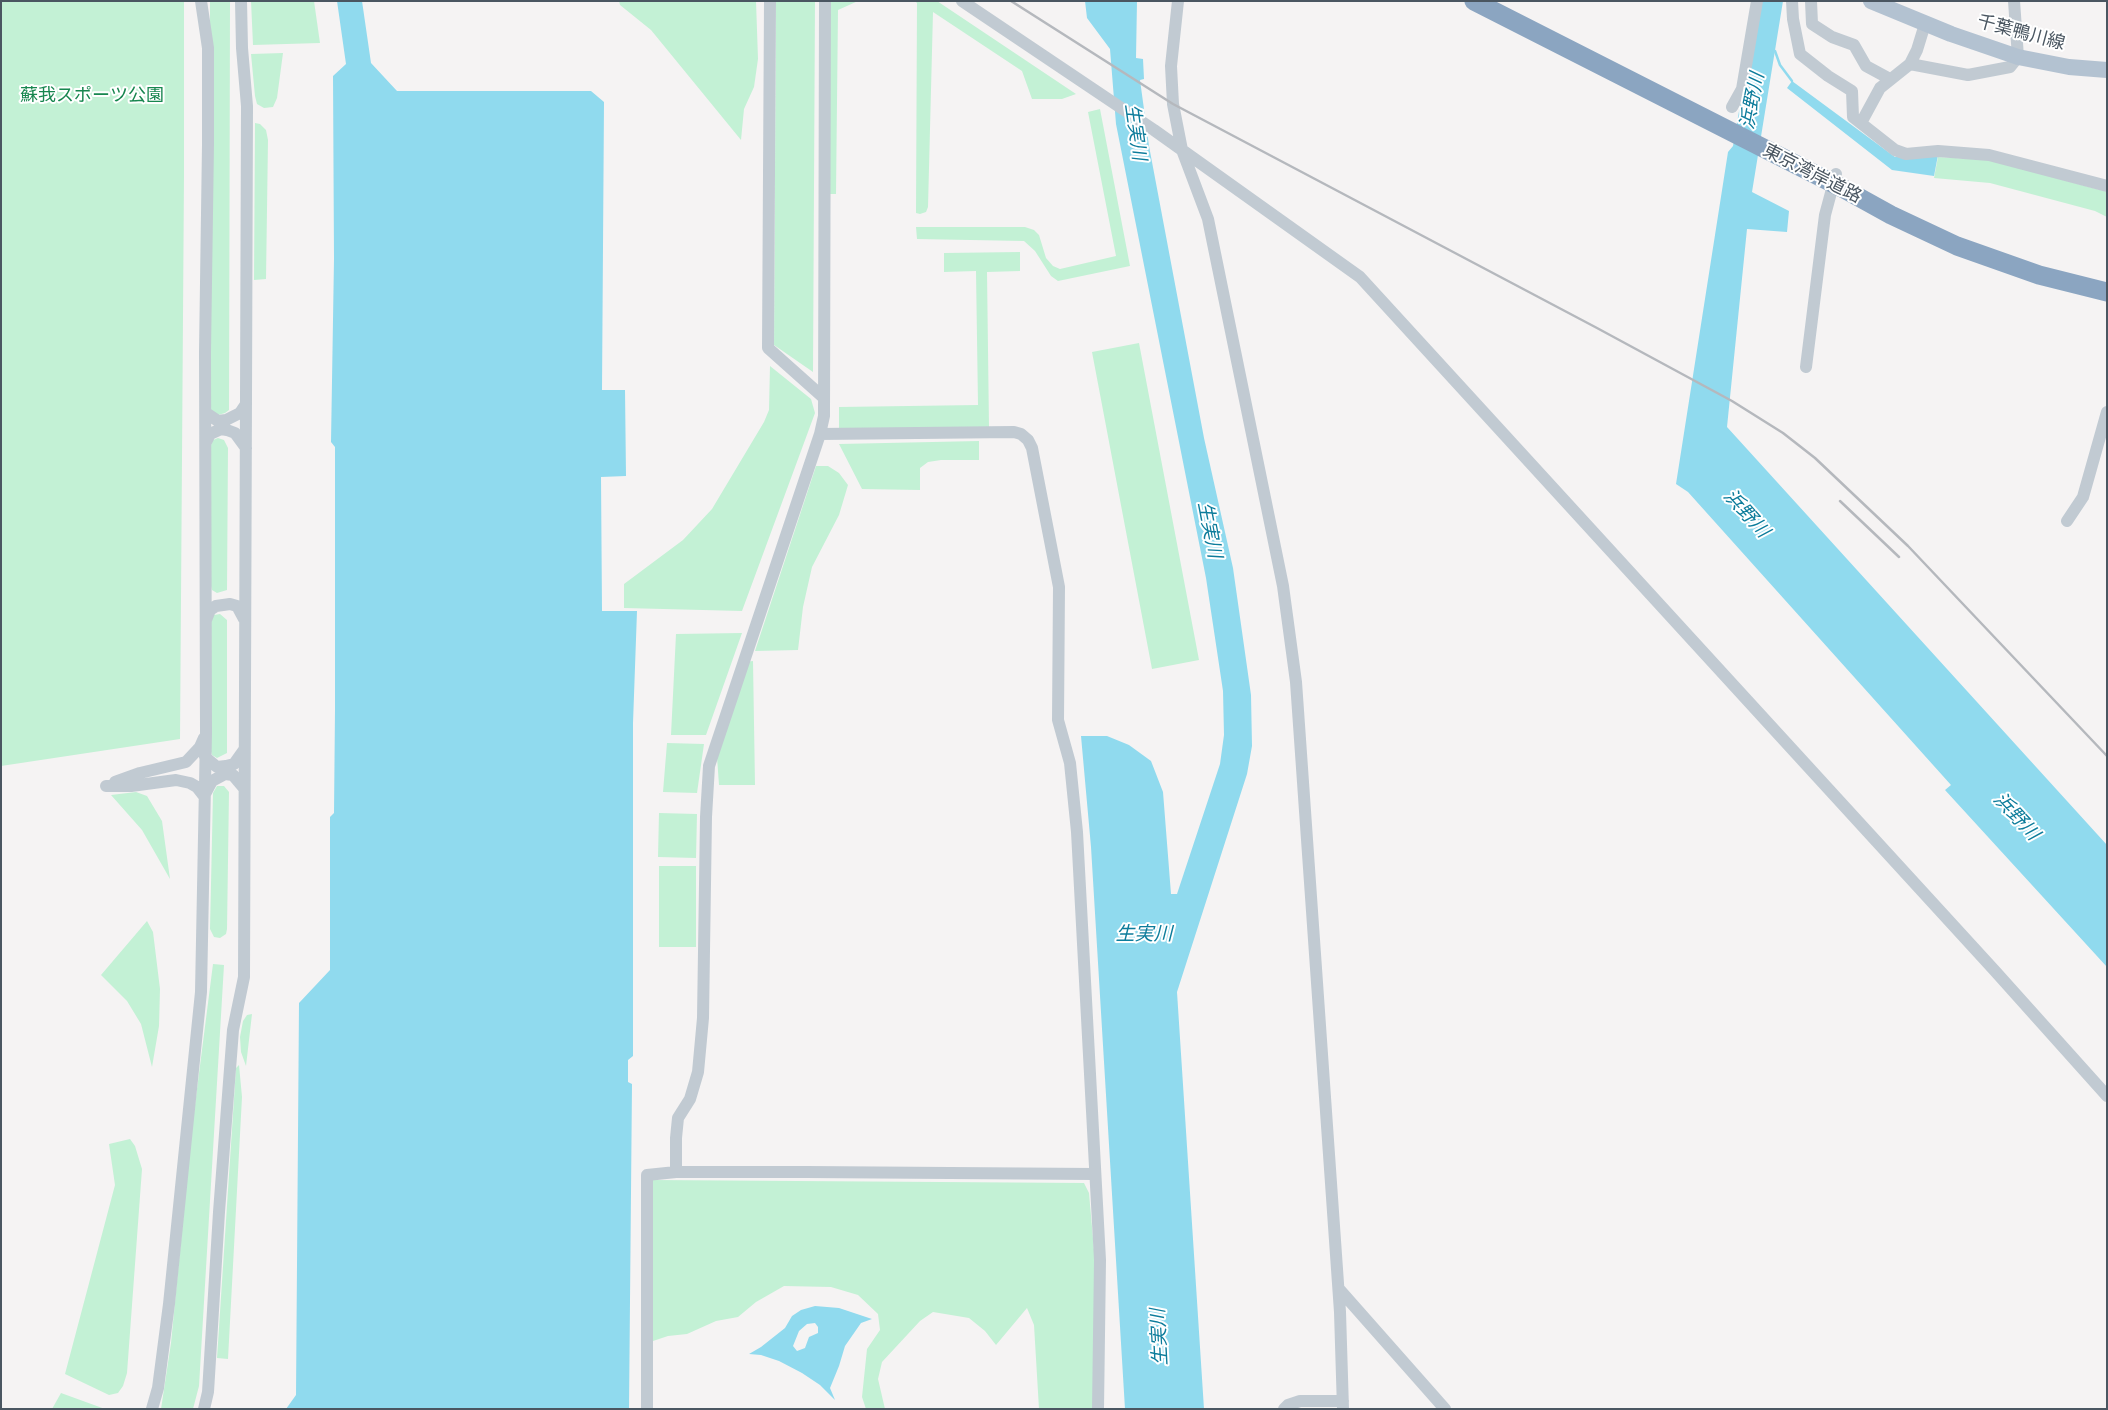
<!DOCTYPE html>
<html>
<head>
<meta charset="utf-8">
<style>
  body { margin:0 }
  #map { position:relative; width:2108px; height:1410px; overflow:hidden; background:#f5f3f3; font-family:Helvetica,sans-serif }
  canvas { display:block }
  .frame { position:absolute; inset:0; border:2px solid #4a5661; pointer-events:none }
</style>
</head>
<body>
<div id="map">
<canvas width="2108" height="1410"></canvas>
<div class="frame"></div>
</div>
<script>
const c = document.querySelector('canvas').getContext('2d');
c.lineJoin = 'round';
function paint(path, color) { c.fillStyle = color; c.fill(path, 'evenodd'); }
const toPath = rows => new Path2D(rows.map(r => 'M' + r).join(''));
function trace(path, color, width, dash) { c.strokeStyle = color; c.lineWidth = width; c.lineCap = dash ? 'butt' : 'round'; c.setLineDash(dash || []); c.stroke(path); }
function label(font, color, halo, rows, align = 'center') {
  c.font = font + ' Helvetica,"Noto Sans JP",sans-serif'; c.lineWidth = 4; c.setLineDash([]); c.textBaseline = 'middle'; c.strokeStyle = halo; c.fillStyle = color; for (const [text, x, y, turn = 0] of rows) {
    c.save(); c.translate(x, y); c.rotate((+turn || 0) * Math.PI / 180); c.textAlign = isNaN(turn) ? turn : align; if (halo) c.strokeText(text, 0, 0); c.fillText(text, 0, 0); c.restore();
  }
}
paint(toPath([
  [1,1,184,1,184,175,180,739,1,766],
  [210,1,230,1,229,410,225,413,218,415,212,412,209,407],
  [251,1,314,1,320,43,253,45],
  [619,1,756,1,758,59,754,87,744,109,741,140,651,30,620,5],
  [776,1,815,1,813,372,774,345],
  [830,1,858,1,838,10,836,194,829,194],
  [915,1,937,1,1076,94,1062,99,1032,99,1022,71,933,12,928,207,926,212,920,214,916,213,917,3],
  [283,53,277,98,273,107,264,108,257,104,255,96,251,54],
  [1100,109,1130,266,1058,281,1051,276,1035,251,1024,241,917,239,916,227,1025,227,1034,230,1039,235,1046,258,1053,266,1060,269,1116,256,1088,112],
  [255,123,260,124,266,130,268,140,266,279,254,280],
  [1938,157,1989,160,2104,191,2107,192,2107,217,2095,211,1990,183,1934,178],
  [1020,252,1020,271,987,272,989,427,839,429,839,407,978,405,976,271,944,272,944,253],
  [1139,343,1199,660,1152,669,1092,352],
  [770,366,811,399,815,413,742,611,624,608,624,584,683,540,712,509,764,422,769,410],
  [218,438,224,440,228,448,227,590,217,593,212,590,210,582,211,445,213,440],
  [979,441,979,460,941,460,928,462,920,468,920,490,862,489,839,444],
  [816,466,828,466,839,473,848,485,839,515,812,567,803,607,798,650,755,651],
  [220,614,227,620,227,753,217,758,212,755,210,748,210,619,214,615],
  [742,633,706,735,671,735,676,634],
  [753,661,755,785,719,785,717,757,745,662],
  [667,743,704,744,697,793,663,792],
  [217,786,224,786,229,792,227,929,226,934,220,938,214,937,210,929,213,793],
  [136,792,147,796,162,821,170,879,142,830,111,795],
  [659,813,697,814,696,858,658,857],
  [659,866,696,866,696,947,659,947],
  [147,921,153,932,160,989,159,1026,152,1067,141,1024,127,1001,101,975],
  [213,964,224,965,199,1386,193,1409,161,1409,171,1343,192,1128],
  [252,1014,246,1066,241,1052,240,1037,243,1021,247,1015],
  [239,1065,242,1097,228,1359,217,1358,236,1068],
  [130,1139,135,1146,142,1169,127,1373,123,1386,118,1393,109,1395,65,1374,115,1185,109,1144],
  [653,1180,1084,1183,1089,1193,1095,1261,1093,1409,1039,1409,1034,1325,1027,1308,996,1345,985,1331,969,1318,933,1312,920,1321,882,1362,878,1379,885,1409,866,1409,862,1397,867,1349,880,1330,878,1314,858,1295,831,1287,784,1286,756,1302,738,1317,716,1321,687,1334,668,1336,653,1341],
  [61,1393,105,1409,52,1409]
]), '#c3f1d5');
paint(toPath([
  [337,1,362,1,371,63,397,91,591,91,604,102,602,390,625,390,626,476,601,477,602,611,637,611,633,723,633,1056,628,1060,628,1082,632,1084,629,1409,286,1409,296,1395,299,1003,330,970,330,817,334,813,335,710,335,447,331,442,334,259,333,76,346,64],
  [1085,1,1137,1,1136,58,1143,59,1144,79,1140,80,1149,146,1204,438,1233,568,1251,695,1252,746,1247,774,1177,992,1204,1409,1125,1409,1091,847,1081,736,1107,736,1129,745,1151,761,1163,792,1171,894,1177,894,1220,764,1224,735,1223,691,1206,578,1116,124,1110,49,1087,18],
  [1758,1,1783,1,1752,192,1789,211,1787,232,1747,229,1727,427,2107,845,2107,967,1945,790,1951,785,1688,492,1676,484,1728,152,1733,146],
  [1792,81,1895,157,1938,155,1934,176,1892,170,1787,88],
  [815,1306,839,1308,872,1319,861,1323,845,1346,839,1366,830,1388,835,1400,820,1385,802,1373,779,1361,761,1355,749,1354,761,1347,785,1328,792,1316,801,1310],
  [815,1323,818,1327,818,1333,809,1337,805,1348,797,1351,793,1346,799,1331,807,1324]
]), '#90daee');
trace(toPath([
  [1775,51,1780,65,1792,81]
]), '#90daee', 2.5);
trace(toPath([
  [770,1,768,348,824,398],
  [962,1,1154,130,1360,277,1995,971,2107,1096],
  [1178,1,1171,66,1173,104,1182,150,1208,219,1283,586,1296,682,1340,1312,1343,1409],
  [1792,1,1793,19,1800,54,1828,76,1852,91,1853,117,1895,150,1906,154,1938,151,1989,155,2107,186],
  [1811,1,1812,24,1832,37,1854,45,1866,66,1890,79],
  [1910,64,1968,75,2010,67,2018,57,2014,1],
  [1732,107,1742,89,1757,1],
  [1861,123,1880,88,1910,64,1917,50,1925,24],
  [1806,367,1825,215,1836,174],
  [206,413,218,421,226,420,240,413,246,404],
  [820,434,1014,432,1021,434,1028,440,1032,448,1059,587,1058,720,1070,763,1077,832,1100,1260,1098,1409],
  [206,442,210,434,221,429,227,430,235,433,246,448],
  [2067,521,2083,497,2107,412],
  [206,620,210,610,216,606,230,604,237,606,244,619],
  [205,757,217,767,226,766,234,764,244,750],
  [115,782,140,773,186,762,200,747,204,738],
  [106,786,131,786,176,780,190,783,197,787,204,796,212,781,225,774,233,775,244,788],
  [676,1172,676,1138,678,1118,690,1099,698,1072,703,1018,706,817,709,766,820,434,824,416,825,1],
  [1339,1289,1445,1409],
  [152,1409,158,1388,169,1304,201,992,206,733,205,352,208,144,208,48,201,1],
  [204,1409,208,1392,219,1212,233,1030,244,977,247,106,242,48,241,1],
  [647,1409,647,1175,676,1172,806,1172,1094,1174],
  [1284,1409,1288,1405,1300,1401,1343,1401]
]), '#c1cad2', 12);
trace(toPath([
  [1871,1,1951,34,2018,57,2069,67,2107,70]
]), '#b3c2d1', 16);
trace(toPath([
  [1474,1,1844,189,1891,215,1957,246,2039,275,2107,292]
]), '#8ba5c1', 19);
trace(toPath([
  [1011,1,1173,104,1597,328,1732,401,1783,433,1815,458,1908,546,2107,756],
  [1840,501,1899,557]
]), '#b5b8bd', 2.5);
label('18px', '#4a5661', '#fff', [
  ["千葉鴨川線",2021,33,15],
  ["東京湾岸道路",1812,174,27]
]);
label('18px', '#17864f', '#fff', [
  ["蘇我スポーツ公園",92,96]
]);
label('italic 19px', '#0c7c9b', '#fff', [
  ["浜野川",1753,101,-79],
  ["生実川",1135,132,82],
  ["浜野川",1746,514,48],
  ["生実川",1209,530,79],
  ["浜野川",2016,817,47],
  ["生実川",1144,935],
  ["生実川",1160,1337,-93]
]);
</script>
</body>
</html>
